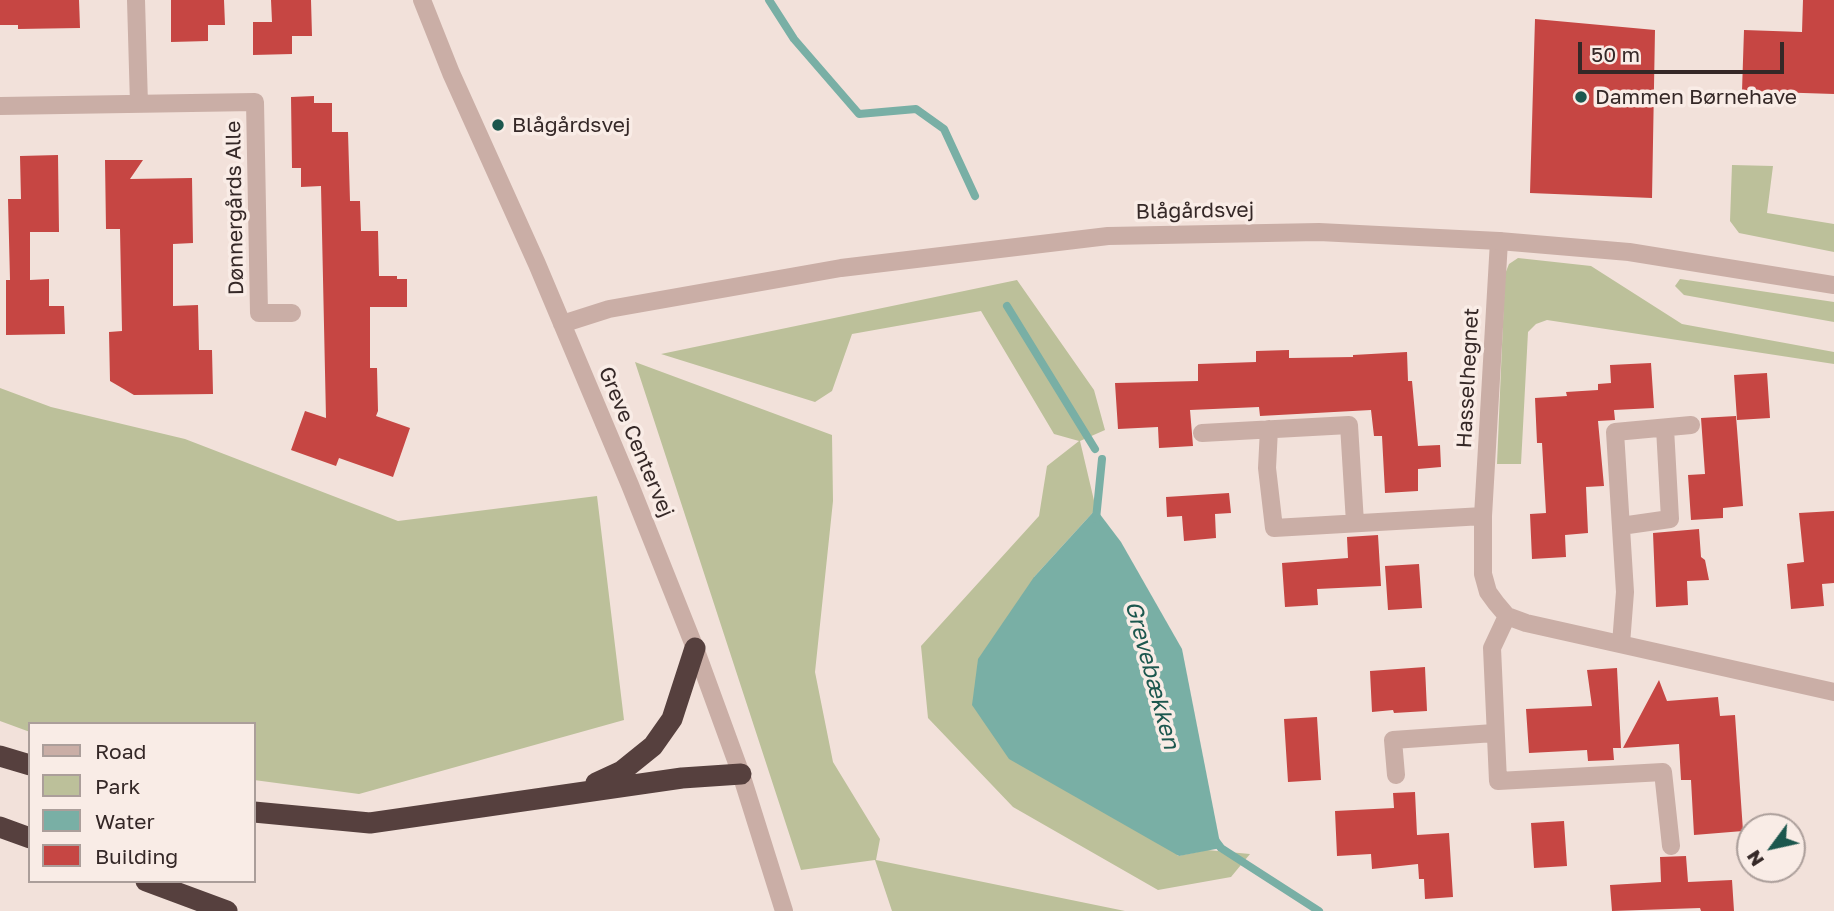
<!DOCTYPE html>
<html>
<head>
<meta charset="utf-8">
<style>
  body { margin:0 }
  #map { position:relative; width:1834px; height:911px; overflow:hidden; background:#f2e1da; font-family:"Golos Text",sans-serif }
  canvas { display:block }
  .legend { position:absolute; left:28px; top:722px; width:228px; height:161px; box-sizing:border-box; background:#f9ece6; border:2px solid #ab9e9a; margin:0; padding:9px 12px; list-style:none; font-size:21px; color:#352827 }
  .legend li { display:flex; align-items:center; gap:14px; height:35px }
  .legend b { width:35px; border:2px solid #ab9e9a }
  .north { position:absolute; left:1736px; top:813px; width:70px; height:70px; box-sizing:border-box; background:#f9ece6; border:2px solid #ab9e9a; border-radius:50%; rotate:237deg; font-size:19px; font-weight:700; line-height:28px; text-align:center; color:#352827 }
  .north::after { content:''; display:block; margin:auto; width:24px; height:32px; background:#1c574e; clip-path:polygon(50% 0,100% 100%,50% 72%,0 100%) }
  .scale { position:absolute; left:1578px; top:42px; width:206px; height:32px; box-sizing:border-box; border:4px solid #352827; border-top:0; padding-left:9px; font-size:21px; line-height:24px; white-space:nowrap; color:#352827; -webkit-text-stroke:5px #f9ece6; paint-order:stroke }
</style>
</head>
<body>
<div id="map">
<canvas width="1834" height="911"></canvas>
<ul class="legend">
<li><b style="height:9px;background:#caaea6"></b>Road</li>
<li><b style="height:19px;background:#bcc09a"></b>Park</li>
<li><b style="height:19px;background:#79afa5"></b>Water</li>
<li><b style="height:19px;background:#c64643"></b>Building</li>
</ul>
<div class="north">N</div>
<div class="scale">50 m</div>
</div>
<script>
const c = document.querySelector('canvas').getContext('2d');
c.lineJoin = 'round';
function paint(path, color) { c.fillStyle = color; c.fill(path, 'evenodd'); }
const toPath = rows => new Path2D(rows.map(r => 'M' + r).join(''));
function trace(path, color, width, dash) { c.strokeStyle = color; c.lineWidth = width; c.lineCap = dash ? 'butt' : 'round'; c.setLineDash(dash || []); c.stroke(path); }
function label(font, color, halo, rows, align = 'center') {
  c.font = font + ' "Golos Text",sans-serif'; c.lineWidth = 7; c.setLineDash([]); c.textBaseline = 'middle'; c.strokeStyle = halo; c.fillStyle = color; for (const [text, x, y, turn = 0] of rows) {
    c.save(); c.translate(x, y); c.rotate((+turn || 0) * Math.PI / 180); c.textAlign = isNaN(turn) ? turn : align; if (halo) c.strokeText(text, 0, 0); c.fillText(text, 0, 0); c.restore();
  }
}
paint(toPath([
  [1732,165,1773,166,1767,213,1834,224,1834,252,1739,233,1730,221],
  [1518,258,1591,266,1682,324,1834,352,1834,364,1547,320,1536,324,1528,332,1521,464,1497,464,1505,274,1509,264],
  [1680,279,1834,302,1834,322,1684,295,1675,286],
  [1017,280,1094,390,1105,430,1080,441,1096,509,1034,577,1178,856,1207,850,1250,854,1231,877,1158,890,1013,807,928,718,921,646,1039,516,1047,466,1079,441,1054,434,981,311,852,334,832,391,815,402,661,354],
  [635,362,832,435,833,501,815,672,833,762,880,839,876,860,1125,911,892,911,875,860,801,870],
  [0,388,51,407,185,439,398,521,597,496,624,720,359,794,254,780,254,724,30,724,30,732,0,721]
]), '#bcc09a');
paint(toPath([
  [1096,509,1121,542,1182,649,1221,848,1179,856,1009,759,972,705,978,659,1034,577]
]), '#79afa5');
trace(toPath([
  [769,0,794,39,859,114,916,109,944,129,975,196],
  [1007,306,1095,449],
  [1096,519,1102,459],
  [1215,840,1221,848,1319,911]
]), '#79afa5', 8);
paint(toPath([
  [0,0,79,0,80,28,18,29,18,25,0,25],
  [171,0,224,0,225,25,208,25,208,41,171,42],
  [271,0,311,0,312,36,292,36,292,54,253,55,253,22,272,22],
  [1803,0,1834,0,1834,94,1742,91,1744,30,1802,32],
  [1535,19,1655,30,1652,198,1530,193],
  [314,96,314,103,332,103,332,132,348,132,350,201,360,201,361,231,378,231,379,276,397,276,397,279,407,279,407,307,370,307,370,368,377,368,378,411,376,416,410,428,393,477,339,458,336,466,291,450,305,411,326,418,321,186,301,187,301,168,292,168,291,97],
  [58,155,59,232,30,232,30,280,49,279,49,306,64,306,65,334,6,335,6,280,10,280,8,199,21,199,20,156],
  [105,160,143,160,130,179,192,178,193,243,173,244,173,306,198,305,199,350,212,350,213,394,134,395,110,381,109,332,122,331,120,229,106,229],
  [1289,350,1289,358,1353,357,1353,355,1407,352,1408,381,1412,381,1418,446,1440,445,1441,467,1418,469,1418,491,1385,493,1382,436,1374,436,1371,410,1260,416,1259,407,1190,410,1193,446,1159,448,1158,427,1118,429,1115,383,1198,381,1198,364,1256,362,1256,351],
  [1651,363,1654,408,1614,410,1615,420,1598,421,1604,486,1586,487,1588,533,1565,535,1566,557,1532,559,1530,514,1546,513,1542,443,1537,443,1535,398,1567,396,1566,392,1598,390,1598,384,1611,383,1610,365],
  [1767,373,1770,418,1737,420,1734,375],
  [1736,416,1743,506,1723,508,1723,518,1691,520,1688,475,1705,474,1701,418],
  [1229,493,1231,513,1215,514,1216,538,1184,541,1182,516,1167,517,1166,497],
  [1834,511,1834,583,1822,584,1824,606,1791,609,1787,564,1804,562,1799,513],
  [1699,529,1701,557,1705,560,1709,580,1687,581,1688,605,1656,607,1653,533],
  [1378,535,1381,586,1317,589,1318,605,1285,607,1282,563,1348,558,1347,537],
  [1419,564,1422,608,1388,610,1385,566],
  [1425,667,1427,711,1394,713,1393,710,1372,712,1370,671],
  [1617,668,1621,748,1613,748,1614,760,1588,761,1587,750,1529,753,1526,709,1592,706,1587,670],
  [1659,680,1667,701,1718,697,1720,716,1735,715,1743,831,1694,835,1691,780,1681,780,1679,744,1623,748],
  [1317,717,1321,780,1288,782,1284,719],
  [1415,792,1417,835,1449,833,1453,897,1425,899,1424,879,1419,879,1418,864,1372,869,1371,854,1337,856,1335,811,1394,808,1393,793],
  [1564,821,1567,866,1534,868,1531,823],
  [1686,856,1688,882,1732,880,1734,911,1701,911,1700,908,1612,911,1610,885,1661,882,1660,857]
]), '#c64643');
trace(toPath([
  [136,0,139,104],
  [0,106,255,102,259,313,292,313],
  [1499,241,1483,516,1483,574,1488,592,1496,603,1507,616,1526,623,1834,692],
  [1269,429,1267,468,1274,528,1483,516],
  [1202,433,1349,425,1355,523],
  [1621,526,1670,519,1665,428],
  [1507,616,1492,648,1498,781,1663,772,1671,846],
  [1621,644,1625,592,1615,432,1691,425],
  [1396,775,1393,740,1494,733]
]), '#caaea6', 18);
trace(toPath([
  [422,0,451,73,537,264,630,485,695,648,741,774,784,911],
  [562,324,609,309,841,268,1108,236,1319,232,1499,241,1629,252,1834,285]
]), '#caaea6', 18);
trace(toPath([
  [0,756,30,765],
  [596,783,622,771,653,746,672,719,695,648],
  [254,812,370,823,682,778,741,774],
  [0,827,30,838],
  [146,881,227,911]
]), '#56403e', 21);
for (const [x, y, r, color] of [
  [1581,97,7,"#1c574e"],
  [498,125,7,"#1c574e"]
]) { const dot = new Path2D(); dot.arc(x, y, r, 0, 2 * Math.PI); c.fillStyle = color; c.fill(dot); trace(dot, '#f9ece6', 2.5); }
label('21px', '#352827', '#f9ece6', [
  ["Dammen Børnehave",1595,97],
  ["Blågårdsvej",512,125]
], 'left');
label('21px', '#352827', '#f9ece6', [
  ["Dønnergårds Alle",235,208,-91],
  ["Blågårdsvej",1195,211,-1],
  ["Hasselhegnet",1468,378,-87],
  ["Greve Centervej",636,442,67]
]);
label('italic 23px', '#1c574e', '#f9ece6', [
  ["Grevebækken",1152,675,75]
]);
</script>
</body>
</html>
